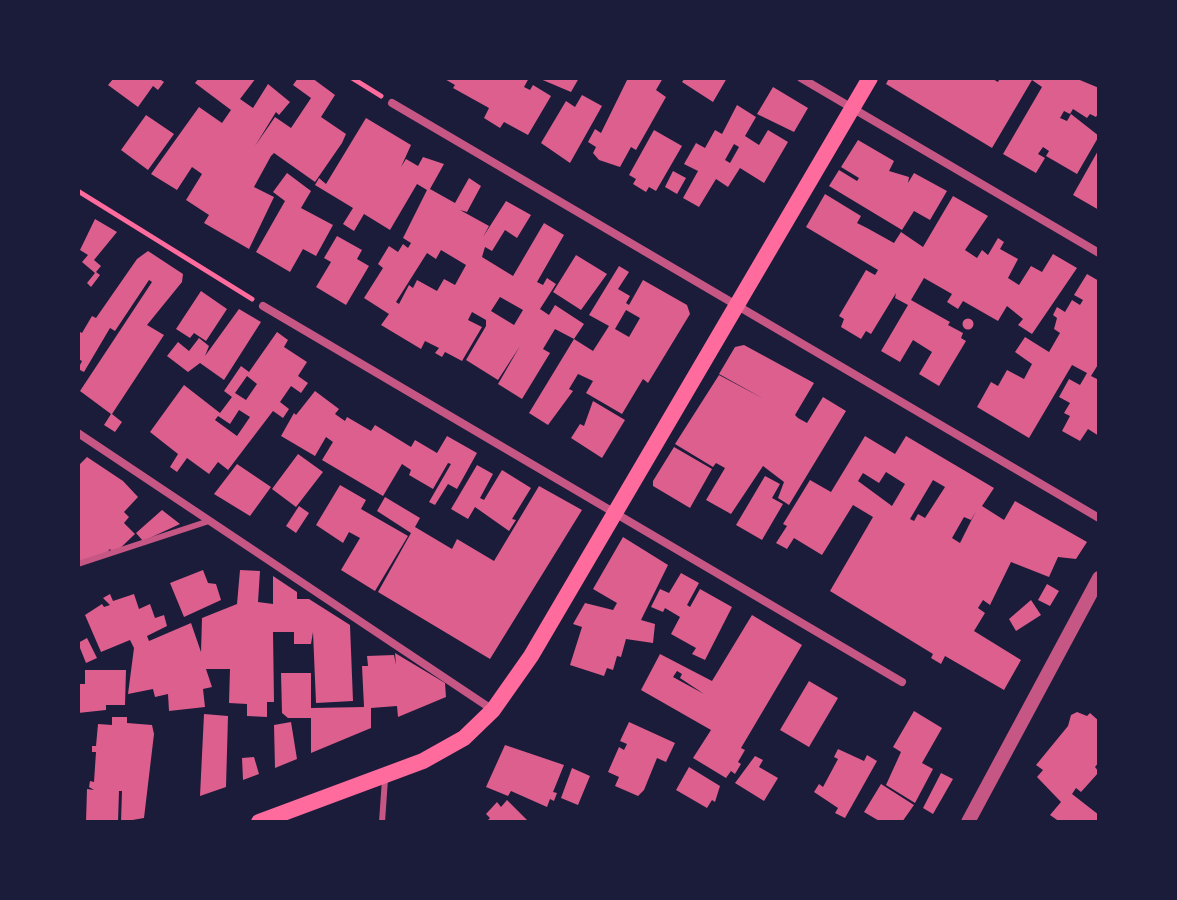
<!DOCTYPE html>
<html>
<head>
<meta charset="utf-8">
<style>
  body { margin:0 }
  #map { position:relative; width:1177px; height:900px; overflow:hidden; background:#1b1b3a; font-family:"IBM Plex Sans",sans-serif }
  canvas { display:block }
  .frame { position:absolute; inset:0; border:80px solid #1b1b3a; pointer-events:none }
</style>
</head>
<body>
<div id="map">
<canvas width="1177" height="900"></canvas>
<div class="frame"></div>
</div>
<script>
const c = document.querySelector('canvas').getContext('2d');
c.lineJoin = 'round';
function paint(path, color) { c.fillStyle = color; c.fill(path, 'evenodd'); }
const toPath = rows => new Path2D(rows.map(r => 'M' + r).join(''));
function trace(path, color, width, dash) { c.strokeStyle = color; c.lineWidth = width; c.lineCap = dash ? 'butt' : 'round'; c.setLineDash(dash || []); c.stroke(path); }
paint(toPath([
  [114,78,158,78,164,82,158,90,153,86,138,107,108,85],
  [199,78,256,78,240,99,253,108,268,84,290,102,279,115,276,112,255,146,275,117,291,128,311,98,293,85,298,78,312,78,335,95,321,117,346,134,342,143,315,182,274,153,271,156,254,187,274,197,249,249,204,223,209,215,186,200,202,174,192,167,177,190,151,174,199,107,222,123,231,110,195,83],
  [443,78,529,78,524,87,530,90,533,85,551,96,528,135,504,122,500,128,484,118,489,108,453,88,455,85],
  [538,78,579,78,571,92],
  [628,78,663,78,656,90,666,97,636,150,631,147,620,167,599,160,593,153,596,147,588,142,595,129,601,133],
  [685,78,727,78,713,102,682,82],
  [889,78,991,78,998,82,1000,78,1075,78,1099,88,1099,112,1096,117,1090,114,1087,118,1073,109,1070,114,1064,111,1060,118,1067,121,1071,114,1099,136,1077,174,1046,156,1049,151,1043,147,1038,154,1045,158,1036,173,1003,154,1042,87,1032,80,992,148,886,84],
  [773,87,808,108,794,132,757,114],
  [582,95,602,106,570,163,541,143,566,101,575,107],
  [737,105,756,117,745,136,759,145,768,130,788,142,764,183,740,168,728,187,716,179,699,207,683,198,698,171,684,164,696,143,705,148,715,130,722,134],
  [734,144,739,147,730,163,725,160],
  [146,115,174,134,148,170,121,150],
  [366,118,411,145,401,167,406,159,418,166,423,157,444,164,430,189,455,203,469,178,481,186,467,212,460,210,489,226,483,237,506,201,531,215,517,238,505,230,492,251,485,247,482,257,513,276,544,223,564,235,537,282,543,285,547,278,556,284,540,309,549,315,555,305,584,324,574,339,555,329,543,349,550,353,522,399,498,384,520,346,498,380,466,360,486,326,486,320,472,312,468,320,482,327,462,361,445,352,442,357,435,353,439,348,425,341,421,349,381,325,389,314,364,298,383,268,378,264,389,246,398,252,403,244,408,248,411,243,403,238,427,190,417,184,390,230,364,214,354,231,343,224,353,208,315,185,319,178,326,184],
  [441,250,466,265,455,285,444,279,437,291,417,280,413,288,409,285,399,304,396,302,427,253,436,259],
  [500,297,523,310,514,325,491,311],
  [654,130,682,146,656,191,649,187,646,192,633,184,636,179,629,175],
  [858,140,894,161,889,171,909,177,908,183,914,173,947,191,930,220,914,211,902,230,829,186,839,170,857,181,859,178,841,167],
  [1099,149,1099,210,1073,195],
  [673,171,686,178,677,194,665,187],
  [287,173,311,191,301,208,333,225,316,256,303,249,290,272,256,252,285,201,273,192],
  [825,194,861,216,857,223,867,228,894,243,901,232,923,247,953,196,988,216,965,250,977,258,982,250,988,255,998,238,1004,242,1000,249,1018,259,1008,278,1019,285,1031,266,1042,272,1053,254,1077,268,1032,334,1018,325,1023,319,1007,306,998,321,963,301,958,309,947,302,952,294,924,278,911,300,950,322,948,325,963,333,961,338,966,341,939,386,919,374,932,352,913,340,900,362,881,351,908,305,895,298,896,293,871,334,866,331,861,339,841,327,844,319,839,316,866,270,875,275,878,270,806,227],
  [95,219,117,232,94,260,101,266,96,272,100,275,91,287,87,283,95,273,82,262,88,255,80,250],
  [337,236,362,250,357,259,369,266,346,305,316,287,331,262,324,258],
  [148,251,183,274,182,282,147,325,164,335,112,414,122,422,115,432,104,425,111,414,80,391,152,282,149,280,115,331,110,328,84,372,78,369,82,361,78,359,78,331,82,333,92,316,96,318,137,259],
  [576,255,607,274,581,310,553,292],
  [619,266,629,272,618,289,630,296,626,303,629,305,643,280,687,305,690,314,648,383,643,379,622,414,586,393,593,381,578,374,569,389,573,391,548,425,529,413,574,339,593,351,609,326,589,315],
  [626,310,640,318,629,337,615,329],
  [1087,274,1099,281,1099,363,1091,376,1099,380,1099,436,1088,429,1080,441,1062,431,1070,416,1064,413,1070,403,1059,397,1069,379,1080,385,1087,373,1072,365,1029,438,977,407,991,382,998,386,1007,370,1024,379,1032,364,1015,352,1025,337,1049,352,1060,333,1054,329,1057,318,1053,315,1057,307,1065,312,1072,300,1080,305,1083,300,1074,295],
  [201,291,227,309,206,341,194,333,190,338,176,329],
  [239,309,261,322,224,380,200,363,188,372,167,356,178,342,189,351,199,338,209,346,205,356],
  '962.5 324a5.5 5.5 0 1 1 11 0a5.5 5.5 0 1 1-11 0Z',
  [277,332,288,340,284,347,307,362,298,376,308,383,301,393,291,386,280,402,289,409,283,418,273,411,228,470,218,462,209,474,187,458,177,472,170,467,178,454,150,432,184,385,220,413,232,397,224,391,241,366,249,372],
  [247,376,257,384,246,400,235,393],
  [239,410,250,417,237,436,215,420,218,416,230,424],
  [744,345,814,383,795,415,798,418,807,423,823,397,846,411,789,505,778,498,784,482,763,466,731,514,706,500,725,468,716,463,713,467,675,444,719,375,764,399,719,374,735,347],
  [315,391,339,409,335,414,345,421,347,417,371,431,375,425,411,447,415,440,437,453,447,436,477,453,457,489,448,484,435,505,429,502,451,464,448,463,433,489,409,475,411,470,402,464,383,496,322,460,333,442,326,437,315,456,281,436,294,413,296,415],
  [593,401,625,420,602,458,571,438,580,424,584,426],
  [865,436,895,454,906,436,994,488,982,506,1004,520,1015,501,1087,542,1076,559,1058,557,1049,577,1011,562,990,605,983,600,978,608,985,613,974,631,1021,660,1004,690,945,656,941,664,931,658,933,654,830,591,873,517,853,505,822,555,794,538,787,549,776,543,787,526,783,524,810,480,831,492],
  [886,472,905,484,892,506,858,481,863,473,879,483],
  [933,480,945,487,925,518,918,514,914,521,910,519],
  [976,511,960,543,952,538,964,517,971,520],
  [674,447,712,469,690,508,653,486,653,481],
  [298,454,323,472,296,507,272,489],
  [87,457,123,481,138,497,124,512,129,517,124,523,135,534,114,554,110,549,101,559,78,563,78,466],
  [237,464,271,487,250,516,214,494],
  [477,465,493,474,480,498,484,500,502,470,531,488,512,519,516,520,509,531,475,507,468,519,451,509],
  [765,476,780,484,772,498,783,504,762,540,736,525],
  [340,485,366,500,361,509,408,536,375,591,341,570,360,538,349,532,343,543,316,525],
  [539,486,582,510,490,659,378,592,411,533,377,511,385,497,420,518,415,527,452,549,457,539,494,561],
  [299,506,309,513,296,533,286,526],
  [162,510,180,524,143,541,136,533],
  [623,537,668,565,641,620,655,624,653,643,626,639,621,657,617,656,613,670,607,668,604,676,570,665,582,627,573,624,585,603,613,610,617,603,593,589],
  [203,570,208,583,216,584,221,600,184,617,170,583],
  [240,570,260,571,258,602,273,604,273,576,297,592,297,599,309,599,350,625,353,701,316,703,313,632,311,644,294,644,294,632,273,632,274,702,267,702,267,717,247,716,247,704,229,703,230,669,206,669,212,687,203,689,205,707,169,711,168,694,155,697,153,689,128,694,134,648,130,640,101,652,85,615,102,604,104,607,110,605,103,598,110,594,113,601,134,594,139,609,150,604,155,618,164,615,167,626,147,636,149,641,191,623,201,652,202,618,237,604],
  [681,573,699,583,687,605,690,607,700,589,732,607,705,660,692,654,696,648,671,634,680,617,665,608,663,612,651,607,660,589,669,593],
  [1047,584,1059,591,1050,606,1038,600],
  [1031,600,1041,615,1016,631,1009,619],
  [752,615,802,645,741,748,745,750,738,762,741,764,735,774,731,771,726,778,693,758,711,730,641,690,660,654,712,681],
  [677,671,682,674,680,678,704,694,673,677],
  [87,638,97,658,86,663,78,643],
  [395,653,445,683,446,697,398,717,397,706,371,708,371,728,311,753,311,718,288,718,282,713,281,673,311,673,311,708,364,707,362,666,368,666,367,656,394,655,396,665],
  [85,670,126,670,125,705,106,705,106,710,78,713,78,684,85,684],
  [809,681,838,698,809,747,780,730],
  [914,711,942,728,922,763,933,769,915,803,886,785,901,752,893,747],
  [1077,712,1087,716,1090,713,1099,721,1099,762,1095,767,1099,772,1081,792,1076,788,1072,794,1099,815,1099,822,1060,822,1050,815,1061,802,1037,777,1043,770,1036,765,1068,726,1071,715],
  [204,714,228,716,226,787,200,796],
  [112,717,127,717,127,723,152,725,154,734,144,818,121,822,122,791,119,791,118,822,86,822,87,789,94,790,89,787,90,781,94,782,96,752,92,752,92,746,96,746,98,724,112,725],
  [291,722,297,759,275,768,274,725],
  [629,722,675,743,666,762,657,758,644,790,638,796,615,786,619,777,608,772,619,747,624,750,627,744,620,741],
  [505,745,564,765,553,792,557,793,554,801,550,799,547,807,511,791,508,796,486,787],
  [838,749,864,761,867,755,877,761,845,818,835,813,838,808,814,792,819,784,823,787,838,759,834,757],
  [755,756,763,760,759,767,778,778,764,801,735,783],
  [254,757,259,774,243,780,242,758],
  [689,767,720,786,715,802,712,800,707,808,676,790],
  [572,768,590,776,578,805,561,798],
  [941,773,953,779,933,814,923,808],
  [881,784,914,805,902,822,881,822,864,812],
  [507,800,529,822,486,822,490,818,486,814,497,802,501,807]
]), '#dd5f8e');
trace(toPath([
  [352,78,381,96],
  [78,191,252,299]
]), '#ff6b9d', 5);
trace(toPath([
  [78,564,209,521],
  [382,822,385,779]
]), '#c65784', 6);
trace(toPath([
  [801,78,1099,253],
  [392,103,1099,518],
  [263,306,902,682],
  [78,433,493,710]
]), '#c65784', 8);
trace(toPath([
  [968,822,1099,578]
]), '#c65784', 14);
trace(toPath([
  [259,822,423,761,464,738,493,710,531,656,870,78]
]), '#ff6b9d', 16);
</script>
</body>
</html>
